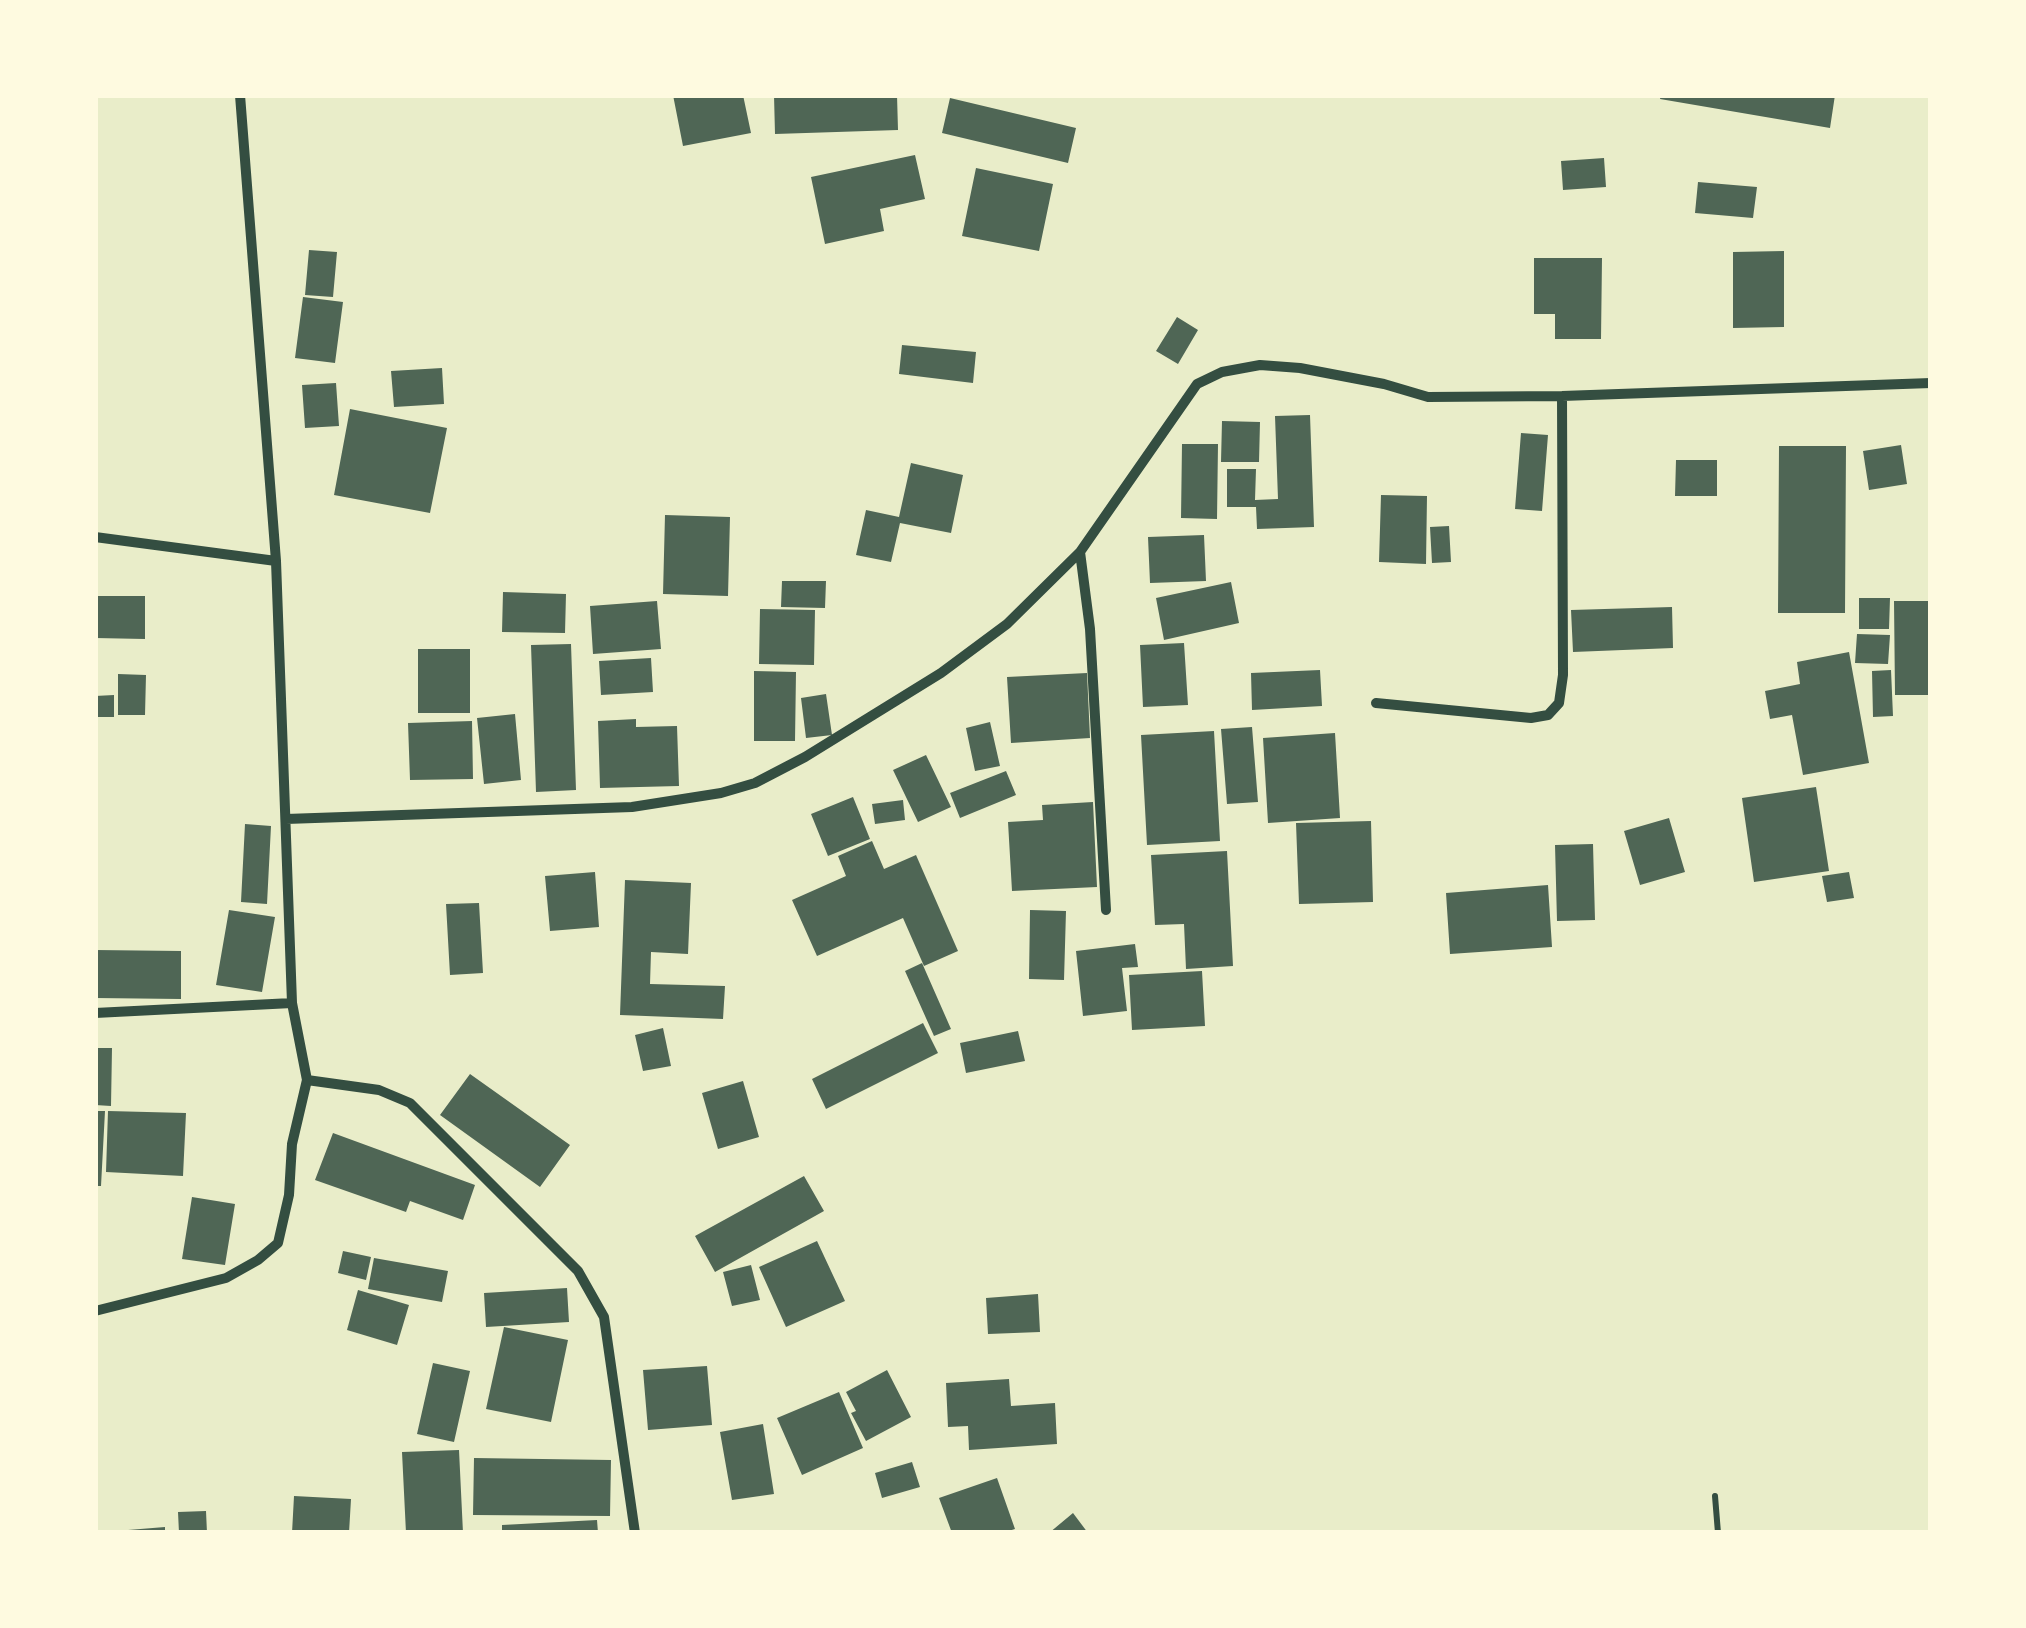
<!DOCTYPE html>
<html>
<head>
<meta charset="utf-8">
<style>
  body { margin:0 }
  #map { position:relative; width:2026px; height:1628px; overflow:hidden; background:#e9edc9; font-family:"Exo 2",sans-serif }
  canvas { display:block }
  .frame { position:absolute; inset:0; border:98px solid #fefae0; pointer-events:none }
</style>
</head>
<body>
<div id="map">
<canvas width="2026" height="1628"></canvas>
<div class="frame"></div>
</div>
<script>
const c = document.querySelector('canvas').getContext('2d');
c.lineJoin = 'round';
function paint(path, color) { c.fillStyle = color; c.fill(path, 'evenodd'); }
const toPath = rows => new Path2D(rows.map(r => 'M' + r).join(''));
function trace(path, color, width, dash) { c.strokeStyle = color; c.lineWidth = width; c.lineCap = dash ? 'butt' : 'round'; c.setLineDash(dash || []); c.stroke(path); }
paint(toPath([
  [673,95,743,95,751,133,683,146],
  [774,95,897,95,898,130,775,134],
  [1661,95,1835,95,1830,128,1660,99],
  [950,98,1076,128,1068,163,942,133],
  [915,155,925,199,880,209,884,231,825,244,811,177],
  [1604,158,1606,187,1563,190,1561,161],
  [976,168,1053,184,1039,251,962,236],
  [1698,182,1757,187,1753,218,1695,213],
  [309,250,337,252,333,297,305,295],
  [1784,251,1784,327,1733,328,1733,252],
  [1534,258,1602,258,1601,339,1555,339,1555,314,1534,314],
  [303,297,343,302,335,363,295,358],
  [1177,317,1198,330,1178,364,1156,351],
  [902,345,976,352,973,383,899,374],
  [442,368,444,404,394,407,391,371],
  [336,383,339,426,305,428,302,385],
  [350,409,447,428,430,513,334,495],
  [1310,415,1314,527,1257,529,1256,507,1227,507,1227,469,1256,469,1255,500,1278,499,1275,416],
  [1222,421,1260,422,1259,462,1221,462],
  [1521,433,1548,435,1542,511,1515,509],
  [1182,444,1218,444,1217,519,1181,518],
  [1901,445,1907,484,1869,490,1863,451],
  [1779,446,1846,446,1845,613,1778,613],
  [1676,460,1717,460,1717,496,1675,496],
  [911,463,963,475,951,533,900,523,891,562,856,555,866,510,899,517],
  [1381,495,1427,496,1426,564,1379,562],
  [665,515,730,517,728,596,663,594],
  [1449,526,1451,562,1432,563,1430,527],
  [1204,535,1206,581,1150,583,1148,537],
  [782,581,826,581,825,608,781,607],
  [1231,582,1239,623,1164,640,1156,598],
  [503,592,566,594,565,633,502,632],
  [95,596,145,596,145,639,95,638],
  [1859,598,1890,598,1889,629,1859,629],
  [657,601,661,649,593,654,590,606],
  [1894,601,1931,601,1931,695,1895,695],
  [1672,607,1673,648,1573,652,1571,610],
  [760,609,815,610,814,665,759,664],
  [1857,634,1890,635,1888,664,1855,663],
  [1184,643,1188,705,1143,707,1140,645],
  [571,644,576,790,536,792,531,645],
  [418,649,470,649,470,713,418,713],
  [1849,652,1869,763,1803,775,1792,715,1770,719,1765,691,1800,684,1797,662],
  [651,658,653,692,601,695,599,661],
  [1320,670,1322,706,1252,710,1251,673],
  [1891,670,1893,716,1873,717,1872,671],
  [754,671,796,672,795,741,754,741],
  [1087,673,1090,738,1011,743,1007,677],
  [118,674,146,675,145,715,118,715],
  [826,694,832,735,806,738,801,698],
  [114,695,114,717,95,717,95,696],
  [515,714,521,780,484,784,477,718],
  [636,719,636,727,677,726,679,786,600,788,598,721],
  [472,721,473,779,410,780,408,723],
  [990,722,1000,766,975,771,966,728],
  [1252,727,1258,802,1227,804,1221,729],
  [1214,731,1220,841,1147,845,1141,735],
  [1335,733,1340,818,1268,823,1263,738],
  [926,755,951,807,918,822,893,770],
  [1006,771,1016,795,960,818,950,793],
  [1816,787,1829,871,1754,882,1742,798],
  [853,797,870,839,828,856,811,814],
  [903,800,905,820,875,824,872,804],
  [1093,802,1097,887,1012,891,1008,822,1043,820,1042,805],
  [1669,818,1685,872,1640,885,1624,831],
  [1371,821,1373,902,1299,904,1296,823],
  [245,824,271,826,267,904,241,902],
  [872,841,884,869,916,855,958,951,924,966,903,918,817,956,792,900,846,876,838,856],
  [1593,844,1595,920,1557,921,1555,845],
  [1227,851,1233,966,1186,969,1184,924,1155,925,1151,855],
  [595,872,599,927,550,931,545,876],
  [1849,872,1854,898,1827,902,1822,876],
  [625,880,691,883,688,954,651,952,650,984,725,986,723,1019,620,1015],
  [1548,885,1552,947,1450,954,1446,893],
  [479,903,483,973,450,975,446,904],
  [229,910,275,917,262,992,216,985],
  [1030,910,1066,911,1064,980,1029,979],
  [1135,944,1138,967,1122,968,1127,1011,1083,1016,1076,951],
  [95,950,181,951,181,999,95,998],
  [922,963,951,1029,934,1036,905,971],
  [1202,971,1205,1026,1132,1030,1129,975],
  [923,1023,938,1053,826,1109,812,1079],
  [663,1028,671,1066,643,1071,635,1035],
  [1018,1031,1025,1061,966,1073,960,1043],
  [95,1048,112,1048,111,1106,95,1105],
  [470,1074,570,1145,540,1187,440,1115],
  [743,1081,759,1137,718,1149,702,1093],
  [95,1111,105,1111,101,1186,95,1186],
  [108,1111,186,1113,183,1176,106,1172],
  [333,1133,475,1185,463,1220,410,1201,406,1212,315,1180],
  [804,1176,824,1211,715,1272,695,1236],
  [192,1197,235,1204,225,1265,182,1259],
  [817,1241,845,1301,786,1327,759,1267],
  [343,1251,371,1257,366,1280,338,1273],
  [374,1258,448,1271,442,1302,368,1289],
  [751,1265,760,1300,732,1306,723,1272],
  [567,1288,569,1322,486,1327,484,1293],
  [358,1290,409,1305,397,1345,347,1330],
  [1038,1294,1040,1332,988,1334,986,1298],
  [504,1327,568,1340,551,1422,486,1409],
  [433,1363,470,1371,454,1442,417,1434],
  [707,1366,712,1425,648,1430,643,1370],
  [887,1370,911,1417,866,1441,851,1413,856,1411,846,1392],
  [1009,1379,1011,1406,1055,1403,1057,1444,969,1450,968,1426,948,1427,946,1383],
  [839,1392,863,1448,802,1475,777,1418],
  [763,1424,774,1494,732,1500,720,1432],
  [459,1450,463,1533,406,1533,402,1452],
  [474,1458,611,1460,610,1516,473,1515],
  [912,1462,920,1487,882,1498,875,1473],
  [997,1478,1015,1529,1002,1533,952,1533,939,1498],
  [294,1496,351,1499,349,1533,292,1533],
  [206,1511,207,1533,179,1533,178,1512],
  [1073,1513,1088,1533,1049,1533],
  [597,1520,598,1533,502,1533,502,1525],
  [165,1527,165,1533,128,1533,128,1530]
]), '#4f6655');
trace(toPath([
  [1715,1496,1718,1533]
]), '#344e41', 6);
trace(toPath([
  [95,537,276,561],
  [1080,552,1090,629,1106,910],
  [1376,703,1531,718,1548,715,1559,703,1563,675,1562,396],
  [286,819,632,807,721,793,755,783,805,757,941,673,1007,624,1080,552,1197,384,1222,372,1260,365,1300,368,1384,384,1428,397,1562,396,1931,383],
  [95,1013,292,1003],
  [307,1080,379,1090,410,1103,578,1271,604,1317,635,1533],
  [95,1311,226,1278,258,1260,278,1243,289,1195,292,1144,307,1080,292,1003,276,561,240,95]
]), '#344e41', 10);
</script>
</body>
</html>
